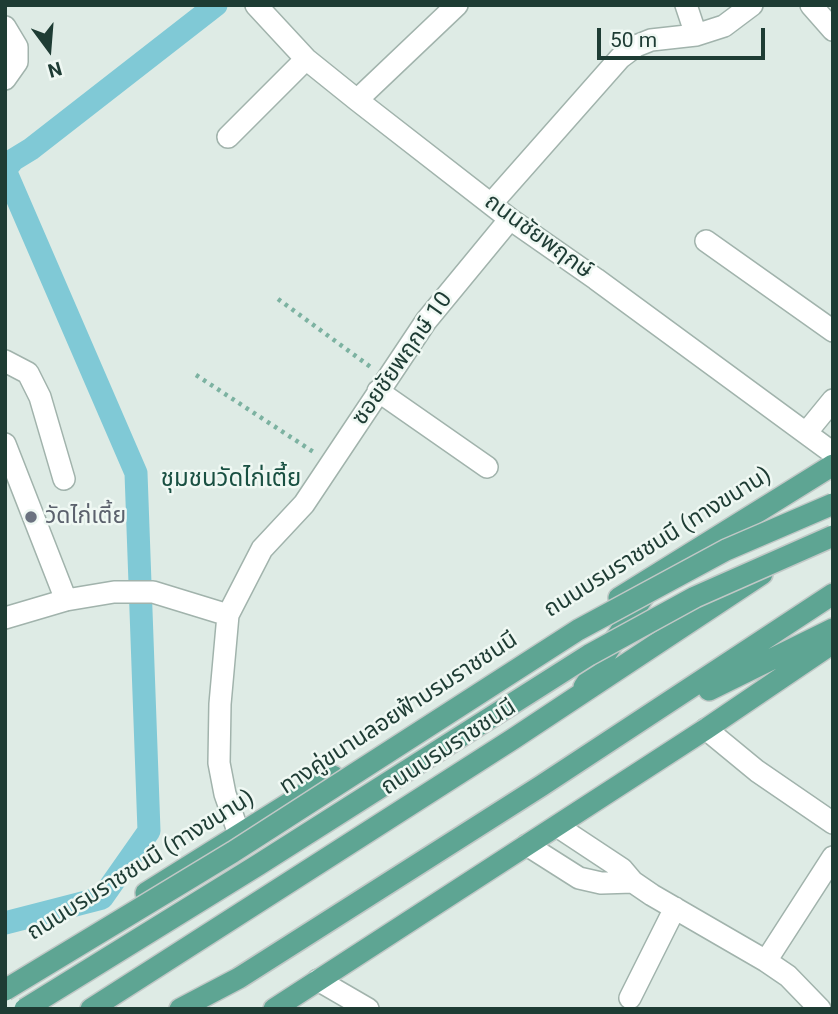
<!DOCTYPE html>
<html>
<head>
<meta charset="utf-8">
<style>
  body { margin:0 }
  #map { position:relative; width:838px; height:1014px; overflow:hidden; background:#deebe5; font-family:Roboto,sans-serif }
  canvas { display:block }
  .frame { position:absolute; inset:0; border:7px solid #1e3c34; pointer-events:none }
  .north { position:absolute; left:14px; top:14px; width:70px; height:70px; -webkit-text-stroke:5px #eff8f3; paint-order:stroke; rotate:164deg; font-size:19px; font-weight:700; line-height:28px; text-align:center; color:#1e3c34 }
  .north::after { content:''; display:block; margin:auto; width:24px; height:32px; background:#1e3c34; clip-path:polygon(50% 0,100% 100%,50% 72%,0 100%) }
  .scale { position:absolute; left:597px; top:28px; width:168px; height:32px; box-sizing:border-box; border:4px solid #1e3c34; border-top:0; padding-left:9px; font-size:21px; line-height:24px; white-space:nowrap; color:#1e3c34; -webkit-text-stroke:5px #eff8f3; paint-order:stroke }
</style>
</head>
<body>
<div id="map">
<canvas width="838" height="1014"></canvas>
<div class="frame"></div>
<div class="north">N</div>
<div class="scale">50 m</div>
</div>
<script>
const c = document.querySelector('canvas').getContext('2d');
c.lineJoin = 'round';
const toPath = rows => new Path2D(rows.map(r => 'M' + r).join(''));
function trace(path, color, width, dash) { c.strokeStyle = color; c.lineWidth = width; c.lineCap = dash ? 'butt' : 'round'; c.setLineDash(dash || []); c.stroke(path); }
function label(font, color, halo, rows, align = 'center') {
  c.font = font + ' Roboto,"Noto Sans Thai",sans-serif'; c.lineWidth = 5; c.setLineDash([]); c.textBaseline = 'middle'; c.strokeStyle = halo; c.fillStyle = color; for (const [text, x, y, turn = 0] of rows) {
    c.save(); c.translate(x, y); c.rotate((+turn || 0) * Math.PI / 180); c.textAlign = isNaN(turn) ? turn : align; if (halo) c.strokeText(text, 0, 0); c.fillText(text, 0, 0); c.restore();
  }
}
trace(toPath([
  [5,923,102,898,149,831,136,473,5,170,13,160,31,149,216,5]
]), '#80c9d6', 23);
const minor = toPath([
  [256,5,306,59,357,100,510,219,596,279,833,453],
  [686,5,696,35],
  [811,5,833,30],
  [5,27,17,47,17,62,5,79],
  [357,100,457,5],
  [228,137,306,59],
  [491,204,620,58,636,46,651,40,696,35,724,26,752,5],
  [706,241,833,331],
  [5,361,28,373,40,397,64,479],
  [378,391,487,467],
  [806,433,833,400],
  [5,444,66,600],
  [5,618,66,600,114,592,153,592,228,615],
  [706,729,757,771,833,823],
  [557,826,622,869,633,882,652,895,766,961,788,976,820,1009],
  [239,834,225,794,219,763,220,704,228,615,262,549,304,504,426,321,510,219],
  [527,845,579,878,601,883,633,882],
  [766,961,833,857],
  [318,980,368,1009],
  [630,998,675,908]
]);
const major = toPath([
  [619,598,833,465],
  [584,687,649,588],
  [709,690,833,629],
  [146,893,333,776],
  [91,1009,513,739,762,574],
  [180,1009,239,978,541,786,833,594],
  [274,1009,706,729,833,643]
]);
trace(minor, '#a1b3ac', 24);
trace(major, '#c0c8c6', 24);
trace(toPath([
  [278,299,372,368],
  [196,375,315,453]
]), '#7cb2a1', 4.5, [3.5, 5]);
trace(minor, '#fff', 21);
trace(major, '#5ea593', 21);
const majorBridge = toPath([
  [5,990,233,852,578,630,726,550,833,504],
  [25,1009,258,865,589,655,695,597,833,536]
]);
trace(majorBridge, '#c0c8c6', 24, []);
trace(majorBridge, '#5ea593', 21);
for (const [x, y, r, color] of [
  [31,517,7,"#6b7280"]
]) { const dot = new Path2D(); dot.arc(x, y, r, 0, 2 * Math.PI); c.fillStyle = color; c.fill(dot); trace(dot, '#eff8f3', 2.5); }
label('23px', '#1e3c34', '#eff8f3', [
  ["ถนนชัยพฤกษ์",538,237,36],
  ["ซอยชัยพฤกษ์ 10",403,359,-55],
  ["ถนนบรมราชชนนี (ทางขนาน)",658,543,-32],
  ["ทางคู่ขนานลอยฟ้าบรมราชชนนี",399,714,-33],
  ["ถนนบรมราชชนนี",449,748,-33],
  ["ถนนบรมราชชนนี (ทางขนาน)",141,866,-32]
]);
label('23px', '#5b616d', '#eff8f3', [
  ["วัดไก่เตี้ย",45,517]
], 'left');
label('24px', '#195042', '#eff8f3', [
  ["ชุมชนวัดไก่เตี้ย",231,480]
]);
</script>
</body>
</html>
